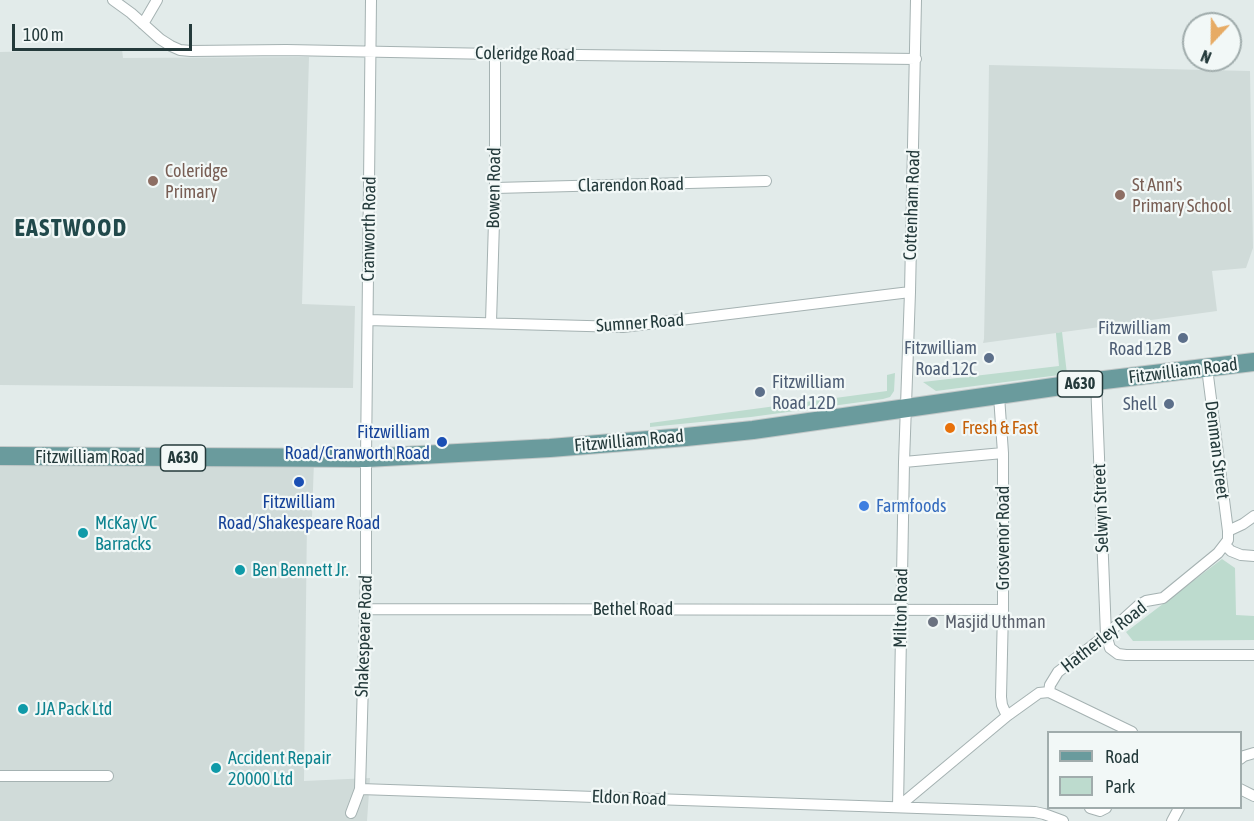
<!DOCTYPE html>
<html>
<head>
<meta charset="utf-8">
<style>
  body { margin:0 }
  #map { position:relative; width:1254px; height:821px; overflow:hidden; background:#e2ebea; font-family:"Asap Condensed",sans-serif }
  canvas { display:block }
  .legend { position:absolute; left:1047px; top:731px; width:195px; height:78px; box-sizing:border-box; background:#f2f8f7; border:2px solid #a0acac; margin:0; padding:8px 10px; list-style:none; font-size:18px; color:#243a3b }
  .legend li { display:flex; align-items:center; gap:12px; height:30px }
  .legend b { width:30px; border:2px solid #a0acac }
  .north { position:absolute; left:1182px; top:12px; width:60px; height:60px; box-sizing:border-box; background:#f2f8f7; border:2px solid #a0acac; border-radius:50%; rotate:202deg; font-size:16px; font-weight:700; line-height:24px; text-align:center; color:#243a3b }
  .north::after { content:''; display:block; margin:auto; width:21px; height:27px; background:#e7ab64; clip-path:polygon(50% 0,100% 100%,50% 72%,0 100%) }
  .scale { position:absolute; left:12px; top:24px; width:180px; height:27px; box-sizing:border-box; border:3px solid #243a3b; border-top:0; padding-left:8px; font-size:18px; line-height:21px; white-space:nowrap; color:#243a3b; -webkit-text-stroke:4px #f2f8f7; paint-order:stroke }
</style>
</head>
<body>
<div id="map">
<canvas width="1254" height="821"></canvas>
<ul class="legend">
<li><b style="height:8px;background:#6a9b9d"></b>Road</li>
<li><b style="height:16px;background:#bddbce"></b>Park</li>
</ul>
<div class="north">N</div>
<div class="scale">100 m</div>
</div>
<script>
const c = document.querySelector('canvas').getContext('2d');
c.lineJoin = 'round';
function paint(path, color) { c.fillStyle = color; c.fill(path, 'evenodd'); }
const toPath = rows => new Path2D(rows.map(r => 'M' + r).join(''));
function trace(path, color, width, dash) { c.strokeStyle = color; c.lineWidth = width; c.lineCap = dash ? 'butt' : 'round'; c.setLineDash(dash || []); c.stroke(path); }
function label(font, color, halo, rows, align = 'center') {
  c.font = font + ' "Asap Condensed",sans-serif'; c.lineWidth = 4.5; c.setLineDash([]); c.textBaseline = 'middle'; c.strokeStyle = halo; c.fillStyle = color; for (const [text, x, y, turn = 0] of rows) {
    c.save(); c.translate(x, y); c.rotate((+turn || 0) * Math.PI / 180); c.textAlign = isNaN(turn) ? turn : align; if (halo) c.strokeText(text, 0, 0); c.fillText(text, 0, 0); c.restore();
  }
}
paint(toPath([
  [122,49,123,58,309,57,302,304,355,306,353,388,0,385,0,52],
  [989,65,1250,71,1253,248,1246,268,1212,271,1217,311,983,343,984,339,988,142],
  [314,461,312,517,307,518,304,781,370,778,367,821,0,821,0,466]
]), '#d0dbd9');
paint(toPath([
  [1062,332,1067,374,936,391,923,382,1059,366,1056,334,1056,333],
  [895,373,894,391,890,397,883,399,751,417,650,427,650,423,887,391,887,375],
  [1222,559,1235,568,1236,615,1254,616,1254,640,1133,641,1126,632]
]), '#bddbce');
const minor = toPath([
  [113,0,131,13,160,39,171,46,180,50,191,51,286,50,495,54,916,59],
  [143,24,157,0],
  [495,188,766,181],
  [368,320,623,327,910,292],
  [491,322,495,188,495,54],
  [1207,368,1228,531],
  [1096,381,1106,635,1110,648,1118,654,1126,655,1254,655],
  [999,396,1003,453,1003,610,1001,697,1002,705,1007,716],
  [904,462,1003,453],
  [1225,545,1231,551,1241,555,1254,556],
  [365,609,1003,610],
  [1049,692,1132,732],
  [1240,759,1244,756,1254,753],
  [0,776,108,776],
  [360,789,1035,812,1044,814,1063,821],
  [1240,789,1254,796],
  [898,807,904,462,910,292,916,0],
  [898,807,1007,716,1039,693,1049,692,1050,685,1058,672,1106,635,1139,605,1146,601,1163,598,1218,553,1228,540,1228,531,1243,524,1254,516],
  [1090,808,1100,811,1106,808],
  [351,813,360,789,366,574,366,458,371,0],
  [1172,821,1179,808]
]);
const primary = toPath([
  [0,456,366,458,550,448,686,437,753,430,1096,381,1254,362]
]);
trace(minor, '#a5b2b2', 12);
trace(primary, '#c2c8c8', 20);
trace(minor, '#fff', 10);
trace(primary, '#6a9b9d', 18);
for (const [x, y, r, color] of [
  [153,181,6,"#8d6e63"],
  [1120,195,6,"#8d6e63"],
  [1183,338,6,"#5c6f8a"],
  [989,358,6,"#5c6f8a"],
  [760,392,6,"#5c6f8a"],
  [1169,404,6,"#5c6f8a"],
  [950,428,6,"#e8710a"],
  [442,442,6,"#1a4fb4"],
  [299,482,6,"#1a4fb4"],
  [864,506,6,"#3f7fe0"],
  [83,533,6,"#0f9aa8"],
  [240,570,6,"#0f9aa8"],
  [933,622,6,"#6b7280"],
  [23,709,6,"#0f9aa8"],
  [216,768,6,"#0f9aa8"]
]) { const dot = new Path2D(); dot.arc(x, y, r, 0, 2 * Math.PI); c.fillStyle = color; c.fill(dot); trace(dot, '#f2f8f7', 2); }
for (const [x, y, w] of [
  [1080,384,45],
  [183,458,45]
]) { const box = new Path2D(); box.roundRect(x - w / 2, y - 13, w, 26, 4.5); c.fillStyle = '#f2f8f7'; c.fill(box); trace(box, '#243a3b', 1.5); }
label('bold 16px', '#243a3b', null, [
  ["A630",1080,384],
  ["A630",183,458]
]);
label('18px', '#243a3b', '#f2f8f7', [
  ["Coleridge Road",525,54,1],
  ["Clarendon Road",631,185,-1],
  ["Bowen Road",494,188,-89],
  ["Cottenham Road",912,205,-88],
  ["Cranworth Road",369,229,-89],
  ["Sumner Road",640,323,-4],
  ["Fitzwilliam Road",1183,371,-7],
  ["Fitzwilliam Road",629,441,-5],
  ["Denman Street",1217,450,83],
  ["Fitzwilliam Road",90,457],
  ["Selwyn Street",1101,508,-92],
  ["Grosvenor Road",1003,538,-90],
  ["Milton Road",901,608,-89],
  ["Bethel Road",633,609],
  ["Shakespeare Road",364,636,-88],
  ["Hatherley Road",1104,637,-38],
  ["Eldon Road",629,798,2]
]);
label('18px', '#785e54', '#f2f8f7', [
  ["Coleridge",165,171],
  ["Primary",165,192],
  ["St Ann's",1132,185],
  ["Primary School",1132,206]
], 'left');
label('18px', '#4e5e75', '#f2f8f7', [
  ["Fitzwilliam",1171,328],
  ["Road 12B",1171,349],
  ["Fitzwilliam",977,348],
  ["Road 12C",977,369],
  ["Fitzwilliam",772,382,"left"],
  ["Road 12D",772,403,"left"],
  ["Shell",1157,404]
], 'right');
label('18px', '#c56008', '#f2f8f7', [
  ["Fresh & Fast",962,428]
], 'left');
label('18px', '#164399', '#f2f8f7', [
  ["Fitzwilliam",430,432],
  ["Road/Cranworth Road",430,453],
  ["Fitzwilliam",299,502,"center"],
  ["Road/Shakespeare Road",299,523,"center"]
], 'right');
label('18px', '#366cbe', '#f2f8f7', [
  ["Farmfoods",876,506]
], 'left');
label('18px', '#0d838f', '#f2f8f7', [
  ["McKay VC",95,523],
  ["Barracks",95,544],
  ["Ben Bennett Jr.",252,570],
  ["JJA Pack Ltd",35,709],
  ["Accident Repair",228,758],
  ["20000 Ltd",228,779]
], 'left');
label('18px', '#5b616d', '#f2f8f7', [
  ["Masjid Uthman",945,622]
], 'left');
c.letterSpacing = '1.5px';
label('bold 24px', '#21494b', '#f2f8f7', [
  ["EASTWOOD",71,228]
]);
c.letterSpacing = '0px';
</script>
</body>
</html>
